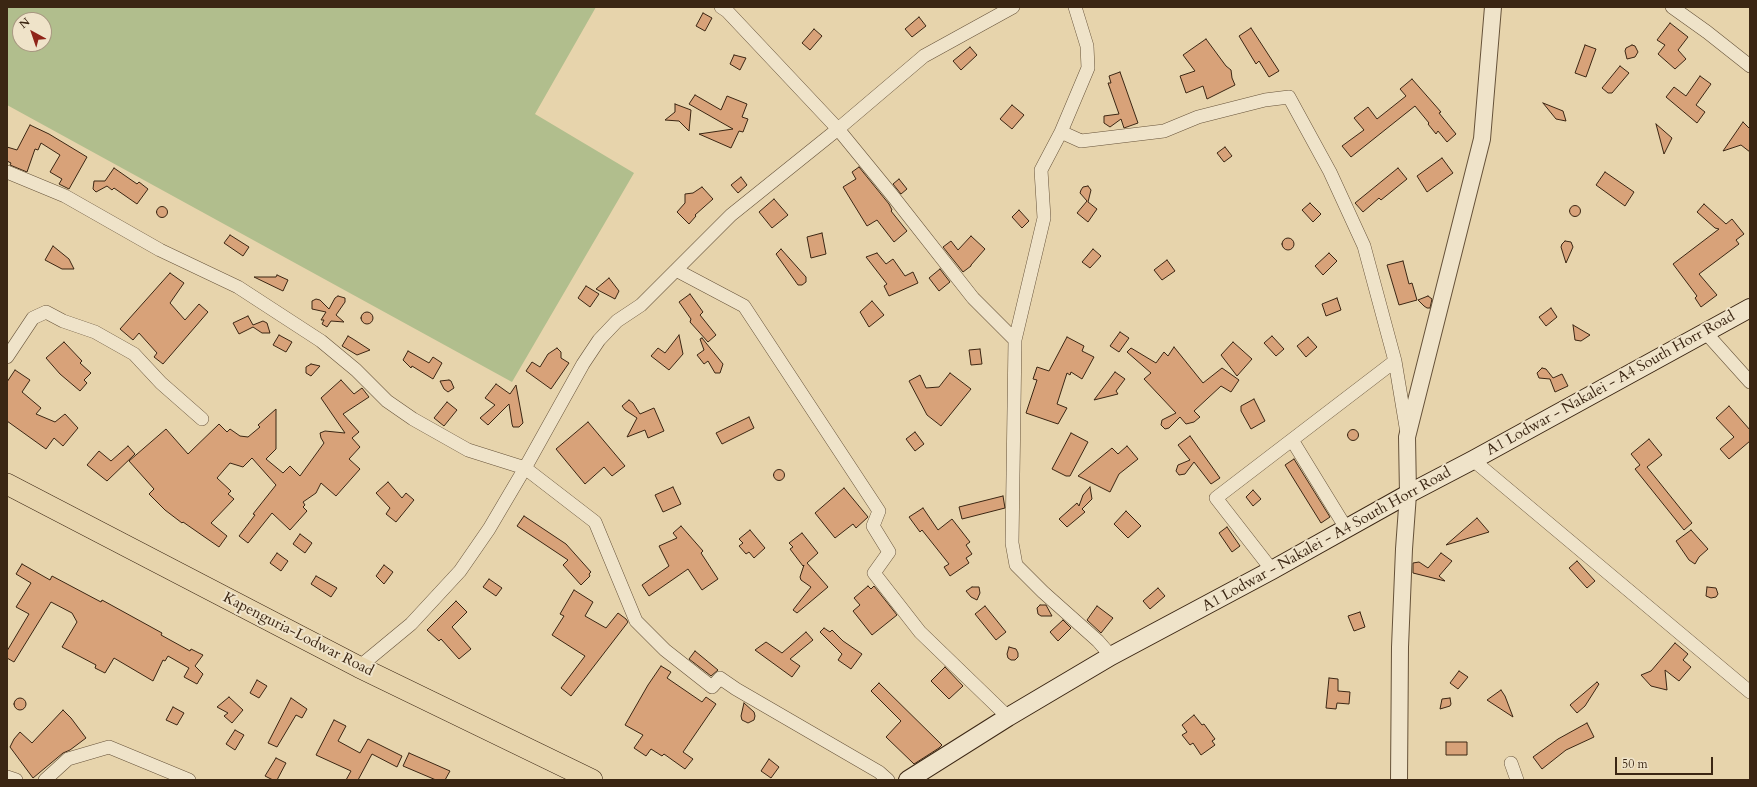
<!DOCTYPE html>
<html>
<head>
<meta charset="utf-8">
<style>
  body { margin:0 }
  #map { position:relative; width:1757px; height:787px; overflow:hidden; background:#e7d4ac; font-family:Cardo,serif }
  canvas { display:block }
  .frame { position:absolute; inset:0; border:8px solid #3b2613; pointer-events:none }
  .north { position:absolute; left:12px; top:12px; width:40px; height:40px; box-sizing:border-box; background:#efe3c9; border:1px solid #a79780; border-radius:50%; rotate:320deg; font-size:11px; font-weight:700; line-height:16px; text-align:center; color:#3b2613 }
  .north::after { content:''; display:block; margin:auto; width:14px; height:18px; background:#8f2418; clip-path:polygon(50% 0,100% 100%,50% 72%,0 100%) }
  .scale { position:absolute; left:1615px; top:757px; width:98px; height:18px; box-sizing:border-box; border:2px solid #3b2613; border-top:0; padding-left:5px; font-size:12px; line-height:14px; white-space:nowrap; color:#3b2613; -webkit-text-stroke:3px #efe3c9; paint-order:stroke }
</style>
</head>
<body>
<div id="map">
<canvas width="1757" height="787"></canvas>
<div class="frame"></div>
<div class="north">N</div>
<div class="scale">50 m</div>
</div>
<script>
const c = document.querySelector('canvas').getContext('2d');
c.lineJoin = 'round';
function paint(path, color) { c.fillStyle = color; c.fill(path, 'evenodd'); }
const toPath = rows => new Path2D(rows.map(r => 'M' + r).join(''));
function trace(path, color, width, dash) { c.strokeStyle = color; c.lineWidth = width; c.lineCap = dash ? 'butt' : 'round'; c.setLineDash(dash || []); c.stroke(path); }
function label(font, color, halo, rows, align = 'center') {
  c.font = font + ' Cardo,serif'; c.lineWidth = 4; c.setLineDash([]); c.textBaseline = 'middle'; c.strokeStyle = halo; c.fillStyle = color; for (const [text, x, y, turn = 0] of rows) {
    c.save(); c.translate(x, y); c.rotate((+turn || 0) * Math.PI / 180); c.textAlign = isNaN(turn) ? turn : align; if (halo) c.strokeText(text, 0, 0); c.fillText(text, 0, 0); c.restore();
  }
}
paint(toPath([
  [7,7,596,7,535,114,634,173,512,382,7,105],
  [20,20,44,20,44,44,20,44]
]), '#b1be8d');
const building = toPath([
  [703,13,712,18,705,31,696,26,703,13],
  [919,17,926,26,912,37,905,29,919,17],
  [1670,23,1688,37,1678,50,1686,59,1675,69,1658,54,1665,45,1657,40,1670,23],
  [1251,28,1279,71,1269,77,1259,61,1256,64,1239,36,1251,28],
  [814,29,822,36,810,50,802,43,814,29],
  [1206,39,1226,66,1231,70,1232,78,1235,85,1207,99,1203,86,1186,93,1180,76,1195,71,1183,55,1206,39],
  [1585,45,1596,49,1586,77,1575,73,1585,45],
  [1632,45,1635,46,1638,52,1635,57,1627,59,1625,51,1626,48,1632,45],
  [970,47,977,55,961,70,953,61,970,47],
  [734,55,746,58,740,70,730,64,734,55],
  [1620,66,1629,73,1612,93,1608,93,1602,88,1620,66],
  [1120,72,1138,123,1124,128,1121,119,1110,127,1104,123,1104,116,1119,114,1108,83,1111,83,1109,76,1120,72],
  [1700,76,1711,84,1696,105,1705,112,1697,123,1666,97,1674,87,1686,96,1700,76],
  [1412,79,1441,112,1439,113,1456,134,1447,142,1438,131,1436,134,1428,124,1429,123,1415,106,1351,157,1342,146,1364,130,1354,118,1368,107,1377,119,1406,96,1400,89,1412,79],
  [695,95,721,110,727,96,747,104,742,117,748,119,743,132,739,131,731,148,699,134,733,129,689,104,695,95],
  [1543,103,1563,111,1566,121,1556,119,1543,103],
  [675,104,691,110,689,131,679,121,665,120,675,112,675,104],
  [1012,105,1024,115,1012,129,1000,119,1012,105],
  [1743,122,1750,129,1750,152,1741,145,1723,151,1743,122],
  [1656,124,1672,138,1664,154,1656,124],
  [30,125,49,134,87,157,69,189,59,184,62,179,50,172,60,155,41,143,38,150,35,149,27,172,10,165,11,163,7,161,7,147,17,150,30,125],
  [1225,147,1232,156,1224,162,1217,153,1225,147],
  [1442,158,1453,173,1427,192,1417,176,1442,158],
  [859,167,889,204,892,210,891,211,907,231,894,242,877,220,867,226,843,187,856,179,852,172,859,167],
  [114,168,137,184,139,182,148,189,137,204,114,188,112,190,107,186,96,192,93,189,94,181,105,181,114,168],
  [1398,168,1407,179,1381,200,1379,198,1363,212,1355,203,1398,168],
  [1605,172,1634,192,1625,206,1596,185,1605,172],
  [741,177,747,185,738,193,731,185,741,177],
  [899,179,907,189,901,194,893,184,899,179],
  [1088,186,1091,190,1088,202,1097,209,1088,222,1077,213,1087,201,1080,193,1081,190,1083,187,1088,186],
  [702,187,713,199,695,215,696,216,689,224,677,212,685,203,685,194,693,193,702,187],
  [774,199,788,215,772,228,759,212,774,199],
  [1310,203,1321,214,1313,222,1302,210,1310,203],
  [1704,204,1726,224,1732,219,1744,234,1736,240,1739,244,1699,274,1717,295,1701,307,1695,298,1697,296,1673,264,1719,229,1715,228,1697,212,1704,204],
  '1569.5 211a5.5 5.5 0 1 1 11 0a5.5 5.5 0 1 1-11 0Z',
  '156.5 212a5.5 5.5 0 1 1 11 0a5.5 5.5 0 1 1-11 0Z',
  [1019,210,1029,221,1022,228,1012,217,1019,210],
  [822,233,826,254,811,258,807,237,822,233],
  [230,235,249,247,243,256,224,243,230,235],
  [971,236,985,249,971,265,971,266,963,272,943,247,951,241,958,250,971,236],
  '1282 244a6 6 0 1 1 12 0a6 6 0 1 1-12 0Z',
  [1565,241,1571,242,1573,247,1566,263,1561,247,1562,244,1565,241],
  [53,246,69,259,74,269,62,269,45,260,53,246],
  [781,249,806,277,806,282,802,285,798,285,776,254,781,249],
  [1093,249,1101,256,1090,268,1082,262,1093,249],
  [877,253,886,264,893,259,905,276,913,272,918,283,889,296,884,286,887,284,866,257,877,253],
  [1329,253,1337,261,1323,275,1315,266,1329,253],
  [1167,260,1175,271,1162,280,1154,270,1167,260],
  [1403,261,1409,284,1412,283,1417,300,1399,305,1387,265,1403,261],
  [940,269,950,282,939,291,929,278,940,269],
  [170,273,184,283,170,303,185,320,199,304,208,312,163,364,154,357,157,353,139,333,133,340,120,329,170,273],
  [277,275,288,280,283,291,254,277,276,277,277,275],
  [609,278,619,291,615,299,596,289,609,278],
  [586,286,599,294,590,307,578,298,586,286],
  [690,294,703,312,700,315,716,335,708,342,690,322,691,319,679,302,690,294],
  [338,296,345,298,345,302,336,315,344,322,331,321,327,327,322,324,324,320,321,320,326,312,312,309,312,301,316,299,320,300,329,309,335,298,338,296],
  [1428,296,1432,299,1430,308,1427,308,1424,306,1418,300,1428,296],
  [1337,298,1341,310,1326,316,1322,304,1337,298],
  [872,301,884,315,869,327,860,312,872,301],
  [1551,308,1557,317,1546,326,1539,317,1551,308],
  '361 318a6 6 0 1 1 12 0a6 6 0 1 1-12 0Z',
  [248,316,253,325,263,321,267,323,270,333,262,333,253,327,239,334,233,323,248,316],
  [1573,325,1590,335,1581,341,1575,340,1573,325],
  [1120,332,1129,338,1119,352,1110,346,1120,332],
  [279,335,292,342,286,352,273,345,279,335],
  [679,335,683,354,669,370,651,356,658,348,665,353,679,335],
  [348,336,353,339,370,350,357,355,342,346,348,336],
  [1272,336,1284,349,1276,356,1264,343,1272,336],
  [1067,337,1084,346,1082,351,1094,357,1082,379,1071,372,1070,375,1067,373,1057,404,1067,408,1058,424,1026,413,1037,380,1033,379,1037,367,1049,371,1067,337],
  [1308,337,1317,347,1306,357,1297,346,1308,337],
  [702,338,723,364,720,373,715,373,708,361,704,364,697,355,704,350,700,339,702,338],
  [64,342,82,361,80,363,91,373,84,380,87,383,80,391,60,374,46,358,64,342],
  [1233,342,1252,359,1237,376,1221,355,1233,342],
  [1174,347,1203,383,1222,368,1239,380,1231,392,1221,386,1194,411,1200,417,1194,422,1186,424,1180,417,1169,428,1165,429,1161,425,1162,420,1176,413,1144,379,1151,373,1127,352,1131,348,1156,363,1164,352,1168,356,1174,347],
  [557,348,561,352,561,358,569,363,551,389,526,371,532,362,540,367,548,354,557,348],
  [980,349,982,364,971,365,969,350,980,349],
  [408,351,429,363,433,357,442,363,433,379,412,366,411,368,403,360,408,351],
  [311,364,320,366,311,376,306,373,306,367,311,364],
  [1542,368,1546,369,1553,378,1562,374,1568,386,1555,392,1550,379,1539,378,1537,373,1542,368],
  [15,370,30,380,22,392,41,408,36,414,55,422,65,414,78,428,63,446,54,438,46,449,7,421,7,382,15,370],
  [1115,372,1125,379,1116,391,1118,394,1094,400,1115,372],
  [950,373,971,389,941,426,927,415,909,381,920,375,926,388,939,387,950,373],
  [341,380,354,394,362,388,369,397,343,414,359,432,352,438,360,447,349,459,360,469,336,496,321,483,316,493,303,502,305,505,303,507,307,511,290,530,272,513,248,543,239,536,255,515,253,514,276,485,252,458,243,467,230,463,217,478,231,491,228,494,234,499,211,523,227,536,219,547,183,522,182,523,165,510,149,494,154,489,129,461,166,429,188,454,219,424,227,432,230,429,240,436,248,437,260,427,258,425,276,409,276,449,266,459,283,473,290,466,300,476,324,443,321,438,320,433,325,431,345,433,321,398,341,380],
  [449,380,451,381,454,388,448,392,444,389,440,381,449,380],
  [496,384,510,394,516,385,523,423,519,427,513,427,512,424,509,404,488,425,480,418,495,405,485,398,496,384],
  [1254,399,1265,421,1251,429,1241,411,1241,406,1254,399],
  [629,400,633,403,640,414,654,408,664,431,648,438,645,430,627,437,637,418,625,410,622,406,629,400],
  [447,402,457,410,444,426,434,418,447,402],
  [1729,406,1750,430,1750,441,1729,459,1720,449,1734,437,1716,418,1729,406],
  [749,417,754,428,722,444,716,433,749,417],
  [588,422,625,466,612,476,604,467,585,484,556,449,588,422],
  '1347.5 435a5.5 5.5 0 1 1 11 0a5.5 5.5 0 1 1-11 0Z',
  [915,432,924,444,915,451,906,439,915,432],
  [1071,433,1088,442,1070,476,1066,476,1052,469,1071,433],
  [1190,436,1220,478,1211,484,1194,462,1185,474,1179,475,1176,471,1178,465,1190,460,1178,445,1190,436],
  [1649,439,1662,455,1647,467,1692,523,1684,530,1635,469,1640,465,1631,454,1649,439],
  [128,446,135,454,107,481,87,465,99,451,111,461,128,446],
  [1127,446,1138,459,1119,474,1110,492,1078,476,1112,448,1118,454,1127,446],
  [1294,459,1330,517,1321,523,1285,465,1294,459],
  '773.5 475a5.5 5.5 0 1 1 11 0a5.5 5.5 0 1 1-11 0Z',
  [388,482,402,498,406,493,414,500,396,522,386,514,390,508,376,493,388,482],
  [673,487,681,504,663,512,655,495,673,487],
  [1090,487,1092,499,1082,509,1085,512,1067,527,1059,519,1077,503,1079,506,1083,495,1090,487],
  [844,488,868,517,856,528,853,524,835,538,815,513,844,488],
  [1253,490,1261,499,1253,506,1246,497,1253,490],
  [1003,496,1005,508,962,519,959,507,1003,496],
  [923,508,938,530,952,519,970,542,966,545,972,554,966,558,969,563,950,576,944,567,949,564,922,530,920,532,909,517,923,508],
  [1126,511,1141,526,1128,538,1114,524,1126,511],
  [524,516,566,544,591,572,589,574,590,576,581,585,563,565,568,560,517,526,524,516],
  [1477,518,1489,532,1446,545,1477,518],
  [681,526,703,551,701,553,718,579,702,590,688,569,649,596,642,585,669,566,659,546,677,538,673,533,681,526],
  [1227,527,1240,546,1232,552,1219,533,1227,527],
  [750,530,765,548,754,558,749,552,746,554,739,546,743,543,739,539,750,530],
  [1691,530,1708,549,1699,557,1695,564,1689,560,1676,541,1691,530],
  [802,533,818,553,807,563,828,587,797,613,793,610,811,587,801,580,800,577,804,565,803,566,790,549,793,547,789,543,802,533],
  [300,534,312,543,305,553,293,544,300,534],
  [277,553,288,561,281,571,270,563,277,553],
  [1441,553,1452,561,1439,576,1445,581,1413,573,1413,563,1419,562,1428,568,1441,553],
  [1577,561,1595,581,1587,588,1569,568,1577,561],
  [22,564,50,580,52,576,101,602,102,600,162,633,161,635,190,651,191,649,203,655,195,666,203,674,197,684,184,677,189,668,168,656,165,661,163,660,153,681,114,658,105,673,95,668,96,665,62,647,77,622,72,613,51,602,14,662,7,658,7,651,29,614,16,607,31,583,16,574,22,564],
  [384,565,393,572,384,584,376,576,384,565],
  [316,576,337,588,331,597,311,584,316,576],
  [489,579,502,588,496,596,483,587,489,579],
  [868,586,871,589,874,586,897,615,872,635,853,611,860,605,854,598,868,586],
  [972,587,979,587,980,593,977,600,971,597,966,591,972,587],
  [1707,587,1716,588,1718,594,1716,597,1711,598,1706,596,1707,587],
  [1158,588,1165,596,1150,609,1143,601,1158,588],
  [574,590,593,602,585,616,606,628,618,613,626,619,628,622,571,696,561,688,585,656,552,635,564,616,560,614,574,590],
  [456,601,467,612,452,627,471,649,459,659,441,639,439,641,427,630,456,601],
  [1040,605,1046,605,1052,616,1041,616,1038,614,1037,608,1040,605],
  [985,606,1006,632,996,640,975,614,985,606],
  [1097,606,1113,618,1101,633,1087,620,1097,606],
  [1360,612,1365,627,1354,631,1348,616,1360,612],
  [1063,620,1071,628,1058,641,1050,632,1063,620],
  [824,628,830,632,832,630,843,641,862,654,851,669,838,660,842,654,820,632,824,628],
  [806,632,813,640,790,659,800,666,792,677,755,650,766,642,782,653,806,632],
  [1675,643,1688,654,1683,660,1691,667,1679,681,1665,670,1667,690,1651,686,1641,675,1651,671,1675,643],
  [1009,647,1016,649,1018,653,1018,657,1015,660,1011,660,1008,658,1007,654,1009,647],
  [695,651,718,670,711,676,689,659,695,651],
  [661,666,671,672,667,678,702,702,706,697,716,704,683,752,693,759,685,769,664,754,662,756,651,749,646,756,634,748,643,735,625,725,648,685,661,666],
  [945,667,963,686,949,699,931,681,945,667],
  [1459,671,1468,677,1458,689,1450,683,1459,671],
  [1329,678,1338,679,1338,691,1350,692,1349,704,1337,703,1336,709,1326,708,1329,678],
  [257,680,267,686,259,698,250,693,257,680],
  [1597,682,1599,684,1585,706,1577,713,1570,705,1597,682],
  [879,683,942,745,939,748,914,764,886,737,901,721,871,691,879,683],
  [1501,690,1505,696,1513,717,1487,700,1501,690],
  [229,697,243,710,232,723,224,716,228,713,217,707,229,697],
  '14 704a6 6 0 1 1 12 0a6 6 0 1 1-12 0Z',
  [291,698,307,709,302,718,296,715,277,747,268,743,291,698],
  [1450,698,1451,704,1450,706,1440,709,1442,699,1450,698],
  [744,703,754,712,755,716,754,720,748,723,742,720,741,716,744,703],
  [173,707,184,713,177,725,166,720,173,707],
  [63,710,71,718,86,738,70,750,63,753,33,778,10,747,14,739,20,732,32,743,63,710],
  [1194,715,1202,725,1204,724,1215,739,1212,741,1215,745,1201,755,1193,743,1190,745,1182,735,1187,732,1182,725,1194,715],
  [334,720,346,726,338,741,360,753,368,739,402,756,397,767,372,754,358,780,346,780,351,771,316,755,334,720],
  [1587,723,1594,737,1566,750,1542,769,1533,757,1558,739,1587,723],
  [235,730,244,735,235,750,226,744,235,730],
  [1446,742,1467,742,1467,755,1446,755,1446,742],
  [409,753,450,771,445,780,436,780,403,766,409,753],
  [276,758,286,763,277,780,273,780,265,776,276,758],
  [769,759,779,767,771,778,761,771,769,759]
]);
paint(building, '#d8a279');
trace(building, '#3b2613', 1);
const minor = toPath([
  [721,7,727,11,838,129,892,195,973,298,1015,340],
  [1075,7,1087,46,1088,68,1061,132,1081,141,1164,131,1198,117,1265,100,1289,97,1330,172,1364,246,1395,361,1407,433],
  [1672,7,1707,32,1750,66],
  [1061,132,1041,170,1044,218,1015,340,1012,543,1016,565,1043,592,1098,641,1111,656],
  [7,172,65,196,160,250,238,287,321,341,356,370,387,401,413,419,468,450,525,468,595,522,636,621,665,650,712,687,720,678,736,689,879,772,888,780],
  [676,270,744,306,879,511,873,526,889,552,874,573,920,632,1008,717],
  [1706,333,1750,382],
  [7,357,33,318,46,312,63,321,95,332,134,354,161,383,202,419],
  [1292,440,1346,528],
  [1473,460,1750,692],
  [1272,570,1216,498,1395,361],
  [359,667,411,624,460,571,489,529,525,468,583,364,599,340,617,321,641,305,731,215,838,129,924,56,1013,7],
  [1511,763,1517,780],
  [7,777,16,780],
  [45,780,68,759,109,747,189,780]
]);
const tertiary = toPath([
  [1399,780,1400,647,1404,549,1408,494,1407,437,1482,139,1493,7]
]);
const secondary = toPath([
  [908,780,1008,717,1111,656,1272,570,1408,494,1473,460,1750,308]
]);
const trunk = toPath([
  [7,484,359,667,592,780]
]);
trace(minor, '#665239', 14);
trace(tertiary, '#665239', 18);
trace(secondary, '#3b2613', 20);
trace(trunk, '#3b2613', 22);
trace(minor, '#efe3c9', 13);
trace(tertiary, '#efe3c9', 16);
trace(secondary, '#efe3c9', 18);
trace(trunk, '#e7d4ac', 21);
label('15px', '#3b2613', '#efe3c9', [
  ["A1 Lodwar - Nakalei - A4 South Horr Road",1611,384,-29],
  ["A1 Lodwar - Nakalei - A4 South Horr Road",1327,540,-29],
  ["Kapenguria-Lodwar Road",298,635,27]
]);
</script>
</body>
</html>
